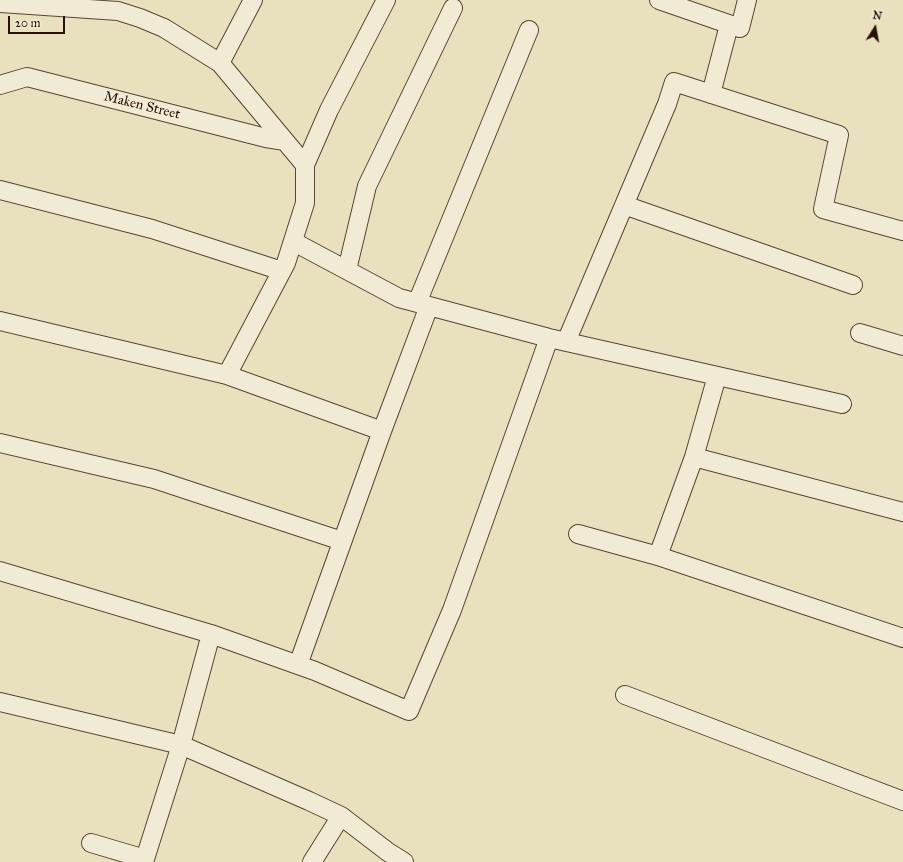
<!DOCTYPE html>
<html>
<head>
<meta charset="utf-8">
<style>
  body { margin:0 }
  #map { position:relative; width:903px; height:862px; overflow:hidden; background:#e9e0be; font-family:"IM FELL Great Primer",serif }
  canvas { display:block }
  .north { position:absolute; left:855px; top:8px; width:40px; height:40px; -webkit-text-stroke:3px #f1ebd5; paint-order:stroke; rotate:11deg; font-size:11px; font-weight:700; line-height:16px; text-align:center; color:#291100 }
  .north::after { content:''; display:block; margin:auto; width:14px; height:18px; background:#291100; clip-path:polygon(50% 0,100% 100%,50% 72%,0 100%) }
  .scale { position:absolute; left:8px; top:16px; width:57px; height:18px; box-sizing:border-box; border:2px solid #291100; border-top:0; padding-left:5px; font-size:12px; line-height:14px; white-space:nowrap; color:#291100; -webkit-text-stroke:3px #f1ebd5; paint-order:stroke }
</style>
</head>
<body>
<div id="map">
<canvas width="903" height="862"></canvas>
<div class="north">N</div>
<div class="scale">20 m</div>
</div>
<script>
const c = document.querySelector('canvas').getContext('2d');
c.lineJoin = 'round';
const toPath = rows => new Path2D(rows.map(r => 'M' + r).join(''));
function trace(path, color, width, dash) { c.strokeStyle = color; c.lineWidth = width; c.lineCap = dash ? 'butt' : 'round'; c.setLineDash(dash || []); c.stroke(path); }
function label(font, color, halo, rows, align = 'center') {
  c.font = font + ' "IM FELL Great Primer",serif'; c.lineWidth = 3.5; c.setLineDash([]); c.textBaseline = 'middle'; c.strokeStyle = halo; c.fillStyle = color; for (const [text, x, y, turn = 0] of rows) {
    c.save(); c.translate(x, y); c.rotate((+turn || 0) * Math.PI / 180); c.textAlign = isNaN(turn) ? turn : align; if (halo) c.strokeText(text, 0, 0); c.fillText(text, 0, 0); c.restore();
  }
}
const street = toPath([
  [659,0,740,28,747,0],
  [0,3,118,11,140,18,164,28,220,63,305,165,305,203,286,263,227,375],
  [220,63,253,0],
  [0,85,27,77,266,138,285,141],
  [711,94,729,25],
  [305,165,329,110,386,0],
  [0,190,152,229,282,271],
  [624,205,853,285],
  [294,242,399,298,549,338,842,404],
  [347,270,367,186,453,8],
  [417,303,529,30],
  [0,321,227,375,382,431],
  [860,333,903,346],
  [566,342,667,104,674,82,839,135,823,209,903,231],
  [0,443,154,479,342,541],
  [694,457,903,512],
  [578,534,658,556,903,638],
  [658,556,694,457,717,376],
  [0,571,211,634,315,671,409,711,452,610,549,338],
  [298,665,382,431,429,306],
  [625,695,903,801],
  [0,702,181,745,309,801,341,816,388,852,404,862],
  [91,843,145,859],
  [144,862,181,745,211,634],
  [312,862,341,816]
]);
trace(street, '#594530', 20);
trace(street, '#f1ebd5', 18);
label('14px', '#291100', '#f1ebd5', [
  ["Maken Street",142,106,14]
]);
</script>
</body>
</html>
